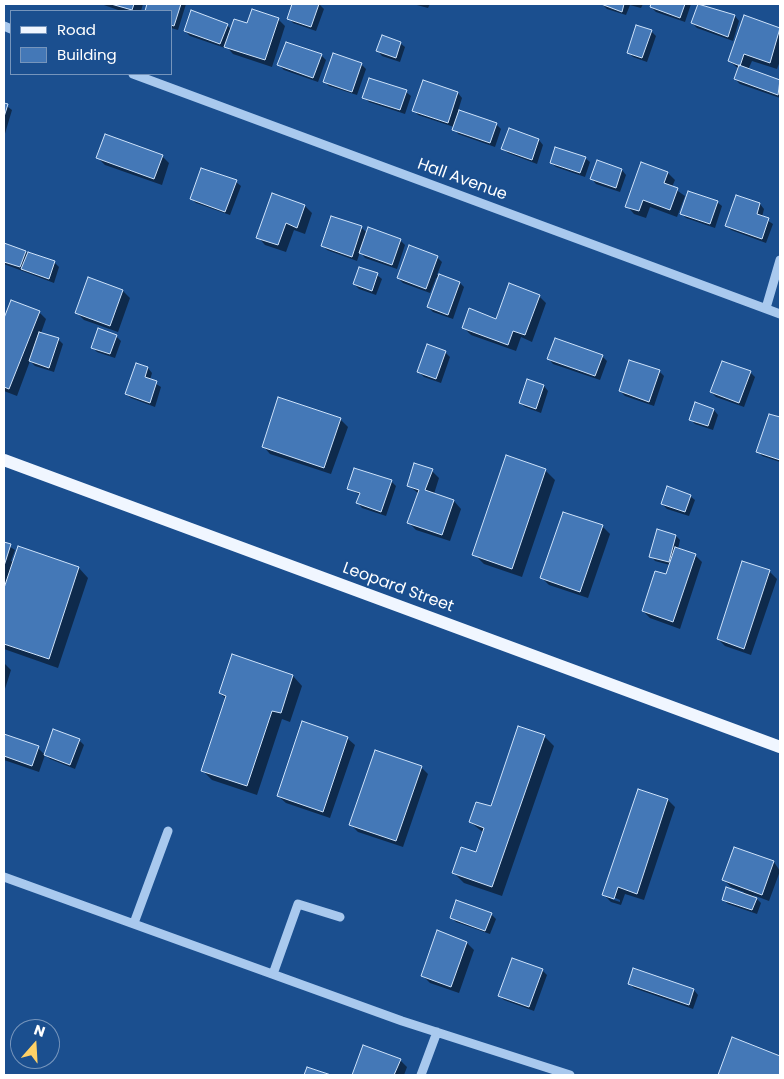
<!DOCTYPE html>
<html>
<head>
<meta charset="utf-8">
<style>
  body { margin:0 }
  #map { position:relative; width:784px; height:1079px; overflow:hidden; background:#1b4f8f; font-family:Poppins,sans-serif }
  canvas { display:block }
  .frame { position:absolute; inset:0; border:5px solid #fff; pointer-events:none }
  .legend { position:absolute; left:10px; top:10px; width:162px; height:65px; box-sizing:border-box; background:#1b4f8f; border:1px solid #7695bc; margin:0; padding:6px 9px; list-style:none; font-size:15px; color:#fff }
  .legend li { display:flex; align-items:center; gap:10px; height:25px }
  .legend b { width:25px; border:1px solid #7695bc }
  .north { position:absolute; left:10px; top:1019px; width:50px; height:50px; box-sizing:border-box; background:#1b4f8f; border:1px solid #7695bc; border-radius:50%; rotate:19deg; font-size:14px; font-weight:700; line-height:20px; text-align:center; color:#fff }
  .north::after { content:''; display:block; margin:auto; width:18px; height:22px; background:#ffd166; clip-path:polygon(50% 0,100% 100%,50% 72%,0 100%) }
</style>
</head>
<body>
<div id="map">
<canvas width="784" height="1079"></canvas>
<div class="frame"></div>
<ul class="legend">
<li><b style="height:6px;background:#f0f6ff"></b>Road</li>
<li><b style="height:14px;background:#4478b7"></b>Building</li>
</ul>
<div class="north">N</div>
</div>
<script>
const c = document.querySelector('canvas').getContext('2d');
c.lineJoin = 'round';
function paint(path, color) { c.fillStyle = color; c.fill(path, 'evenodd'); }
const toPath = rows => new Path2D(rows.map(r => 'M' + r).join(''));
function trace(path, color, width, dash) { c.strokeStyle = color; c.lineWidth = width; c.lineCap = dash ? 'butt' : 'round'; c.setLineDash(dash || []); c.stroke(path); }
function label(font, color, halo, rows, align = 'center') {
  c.font = font + ' Poppins,sans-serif'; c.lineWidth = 4; c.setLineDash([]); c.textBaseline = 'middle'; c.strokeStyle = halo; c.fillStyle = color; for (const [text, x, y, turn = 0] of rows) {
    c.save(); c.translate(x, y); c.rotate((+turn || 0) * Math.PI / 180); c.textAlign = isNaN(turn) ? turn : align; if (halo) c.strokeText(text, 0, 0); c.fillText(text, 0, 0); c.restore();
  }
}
paint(toPath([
  [101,4,143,4,141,11,121,11],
  [149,4,186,4,178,30,171,28,171,11,146,11],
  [294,4,319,4,324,9,316,31,293,23,289,18],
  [413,4,430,4,428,8],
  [602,4,643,4,641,8,630,5,626,15,607,9],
  [652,4,691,4,685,22,656,12,651,7],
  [699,4,735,16,739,21,733,41,697,28,692,23],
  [745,17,780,29,780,61,777,69,752,61,748,70,780,82,780,98,740,84,735,79,739,69,729,61],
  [278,19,285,26,272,67,233,54,226,46,225,48,190,36,185,31,227,25,231,29],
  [651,31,656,36,647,62,633,57,628,52],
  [400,43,405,47,400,62,382,56,378,51],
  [321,55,326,60,318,82,284,70,279,65],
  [361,64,366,69,357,95,329,86,324,81],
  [406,92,411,96,405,114,369,102,364,97],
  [458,93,462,98,458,111,497,125,501,129,495,147,458,134,454,127,418,115,414,110],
  [4,104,12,110,4,137],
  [510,130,539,140,543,145,537,164,508,153,503,149],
  [162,156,169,163,162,185,105,165,98,158],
  [585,158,590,162,585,177,556,167,551,163],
  [598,162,622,170,626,175,620,192,596,184,592,179],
  [668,173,675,180,672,187,685,196,677,217,650,207,646,218,634,214,627,206],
  [236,182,241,186,230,215,196,203,191,198],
  [737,196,760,204,764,209,762,217,773,224,766,243,731,230,726,225],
  [717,202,722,206,715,228,686,218,681,213],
  [305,206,312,213,305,234,294,230,286,252,265,245,258,237],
  [332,218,362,228,367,233,400,240,405,245,397,269,365,258,360,252,357,261,327,250,323,246],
  [4,244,55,263,59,267,54,283,4,264],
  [437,257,442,262,437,275,460,283,464,287,453,319,433,312,428,307,438,278,436,278,430,293,403,283,398,278],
  [377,275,382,279,376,295,359,289,354,284],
  [123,291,130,298,118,332,84,320,76,312],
  [539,296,546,303,532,342,521,337,516,351,471,335,463,327,497,320],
  [11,301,39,312,46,319,41,333,58,339,63,344,54,372,35,366,30,361,17,396,4,391,4,321],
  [116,336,121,341,115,358,97,352,93,348],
  [445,352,450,357,441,383,424,377,419,372],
  [602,356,607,361,600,380,553,364,549,359],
  [630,361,660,372,664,376,654,406,625,396,620,391],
  [148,368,152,373,150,380,161,387,155,407,131,398,126,394],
  [750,372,755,377,744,407,716,397,711,392],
  [528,381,544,386,548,391,541,413,525,407,520,403],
  [695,404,714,410,718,415,713,430,695,424,690,419],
  [770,415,780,419,780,462,762,456,758,451],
  [340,419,348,427,331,474,270,454,263,446],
  [545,470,555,480,522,577,484,564,474,554],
  [432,471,439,478,434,494,454,501,461,509,450,541,416,530,409,523,419,494,408,485],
  [391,481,396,486,386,516,362,508,358,503,360,495,348,488],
  [690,496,695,500,689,516,667,509,662,504],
  [602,526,610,534,588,598,549,585,542,578],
  [676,536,680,540,678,549,695,555,702,562,680,629,650,618,643,611,667,575,670,565,655,561,651,556],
  [4,543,15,550,11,561,14,562,18,548,79,568,88,578,58,668,4,649],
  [769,571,777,579,751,655,725,646,718,639],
  [233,656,293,676,302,686,290,722,282,719,257,795,212,780,202,770,226,699,220,693],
  [4,663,11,670,4,692],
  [4,735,38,748,45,755,79,740,84,745,75,769,50,759,45,755,39,772,4,760],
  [544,736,554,746,502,896,464,883,454,873,477,853,484,833,470,822,491,808],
  [347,738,355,745,330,818,286,803,278,796],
  [421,767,428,774,403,847,358,832,351,825],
  [638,790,668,800,675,807,644,900,625,894,621,905,611,902,604,895],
  [611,896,620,900,620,902,611,899],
  [774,862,780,871,769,901,753,895,761,903,757,914,728,904,723,899,743,894,744,892,731,887,724,880],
  [491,914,496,919,490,934,456,922,451,917],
  [438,932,467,943,474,950,459,993,430,983,422,975],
  [634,969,694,990,698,995,693,1009,634,988,629,983],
  [542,970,547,975,534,1011,504,1000,500,996],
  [733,1039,780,1057,780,1075,719,1075],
  [364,1046,400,1060,407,1067,404,1075,353,1075]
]), '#0007');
const building = toPath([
  [111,4,134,4,132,10,111,4],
  [147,4,181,4,174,26,171,25,171,11,145,11,147,4],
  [292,4,319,4,311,27,287,19,292,4],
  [601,4,624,4,622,12,601,4],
  [651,4,685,4,680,18,650,7,651,4],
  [698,4,735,15,728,37,691,23,698,4],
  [252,9,279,18,265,60,224,47,234,19,247,23,252,9],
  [191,10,228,24,220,44,184,31,191,10],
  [744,15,780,28,770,63,744,54,740,66,728,61,744,15],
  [636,25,652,30,642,58,627,53,636,25],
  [382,35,401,42,396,58,376,51,382,35],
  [286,42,322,54,313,78,277,65,286,42],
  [333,53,362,63,352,92,323,82,333,53],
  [739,65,780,80,778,95,734,79,739,65],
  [369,78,407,90,400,110,362,98,369,78],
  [423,80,458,92,448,123,412,111,423,80],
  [4,103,8,104,4,117,4,103],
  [459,110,497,123,490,143,452,130,459,110],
  [509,128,539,139,532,160,501,149,509,128],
  [105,134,163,155,154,179,96,158,105,134],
  [555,147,586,157,580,173,550,163,555,147],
  [597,160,622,169,616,188,590,179,597,160],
  [641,162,668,172,664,183,678,188,670,210,643,200,639,211,625,207,641,162],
  [201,168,237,180,225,212,190,199,201,168],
  [688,191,718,201,710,224,680,214,688,191],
  [272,193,305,205,297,228,286,223,278,245,256,238,272,193],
  [736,195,760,203,757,214,769,218,762,239,725,226,736,195],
  [331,216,362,226,352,257,321,246,331,216],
  [368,227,401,239,392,265,359,253,368,227],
  [4,243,26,251,20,267,4,262,4,243],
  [409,245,438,256,426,289,397,278,409,245],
  [28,252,55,261,49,279,21,269,28,252],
  [359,267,378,273,372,291,353,284,359,267],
  [439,274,460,282,448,315,427,307,439,274],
  [88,277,123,290,110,326,75,313,88,277],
  [509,283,540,295,525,335,513,331,508,345,462,328,469,308,496,319,509,283],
  [11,300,40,311,9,389,4,387,4,318,11,300],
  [98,328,117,335,110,354,91,348,98,328],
  [39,332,59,338,49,368,29,361,39,332],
  [555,338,603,355,595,376,547,359,555,338],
  [427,344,446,351,436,379,417,372,427,344],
  [629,360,660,370,649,402,619,391,629,360],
  [722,361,751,371,739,403,710,392,722,361],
  [136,363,148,367,145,377,157,381,150,403,125,394,136,363],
  [527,379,544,385,536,409,519,403,527,379],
  [278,397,341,418,324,468,262,447,278,397],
  [695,402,714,409,708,426,689,420,695,402],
  [769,414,780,417,780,460,756,452,769,414],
  [506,455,546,469,512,569,472,555,506,455],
  [414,463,433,469,425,490,454,500,442,535,407,523,419,490,407,486,414,463],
  [354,468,392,480,381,512,356,503,360,493,347,489,354,468],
  [667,486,691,495,685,512,661,504,667,486],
  [563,512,603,525,580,592,540,578,563,512],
  [657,529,676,535,669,562,649,557,657,529],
  [4,542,11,544,4,566,4,542],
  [18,546,79,567,49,659,4,644,4,588,18,546],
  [675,547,696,554,673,622,642,611,655,571,666,574,675,547],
  [742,561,770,570,744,649,717,639,742,561],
  [232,654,293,675,281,713,272,711,247,786,201,771,226,696,219,693,232,654],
  [302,721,348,737,323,812,277,796,302,721],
  [518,726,545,735,492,887,452,873,461,847,476,852,484,828,469,822,476,802,491,806,518,726],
  [53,729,80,739,70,765,44,755,53,729],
  [4,734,39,746,32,766,4,756,4,734],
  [375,750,422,766,396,841,349,825,375,750],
  [638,789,668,799,637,894,618,887,614,899,602,895,638,789],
  [734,847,774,861,762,895,722,880,734,847],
  [726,887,757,898,752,910,722,900,726,887],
  [456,900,492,913,485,931,450,918,456,900],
  [437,930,467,942,451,987,421,976,437,930],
  [512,958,543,969,529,1007,498,996,512,958],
  [633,968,694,989,689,1005,628,984,633,968],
  [732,1037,780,1056,780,1075,718,1075,732,1037],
  [363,1045,401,1059,394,1075,352,1075,363,1045],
  [307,1067,331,1075,304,1075,307,1067]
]);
paint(building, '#4478b7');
trace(building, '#cfe3fa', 1);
trace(toPath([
  [4,26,11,29],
  [133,74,780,314],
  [766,308,780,260],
  [4,877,402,1021,570,1075],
  [134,923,168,831],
  [273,974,298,904,340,917],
  [421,1075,437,1032]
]), '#a9c9ee', 9);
trace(toPath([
  [4,460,780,747]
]), '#f0f6ff', 12);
label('16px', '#fff', '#1b4f8f', [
  ["Hall Avenue",462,180,20],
  ["Leopard Street",398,588,20]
]);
</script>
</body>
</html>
